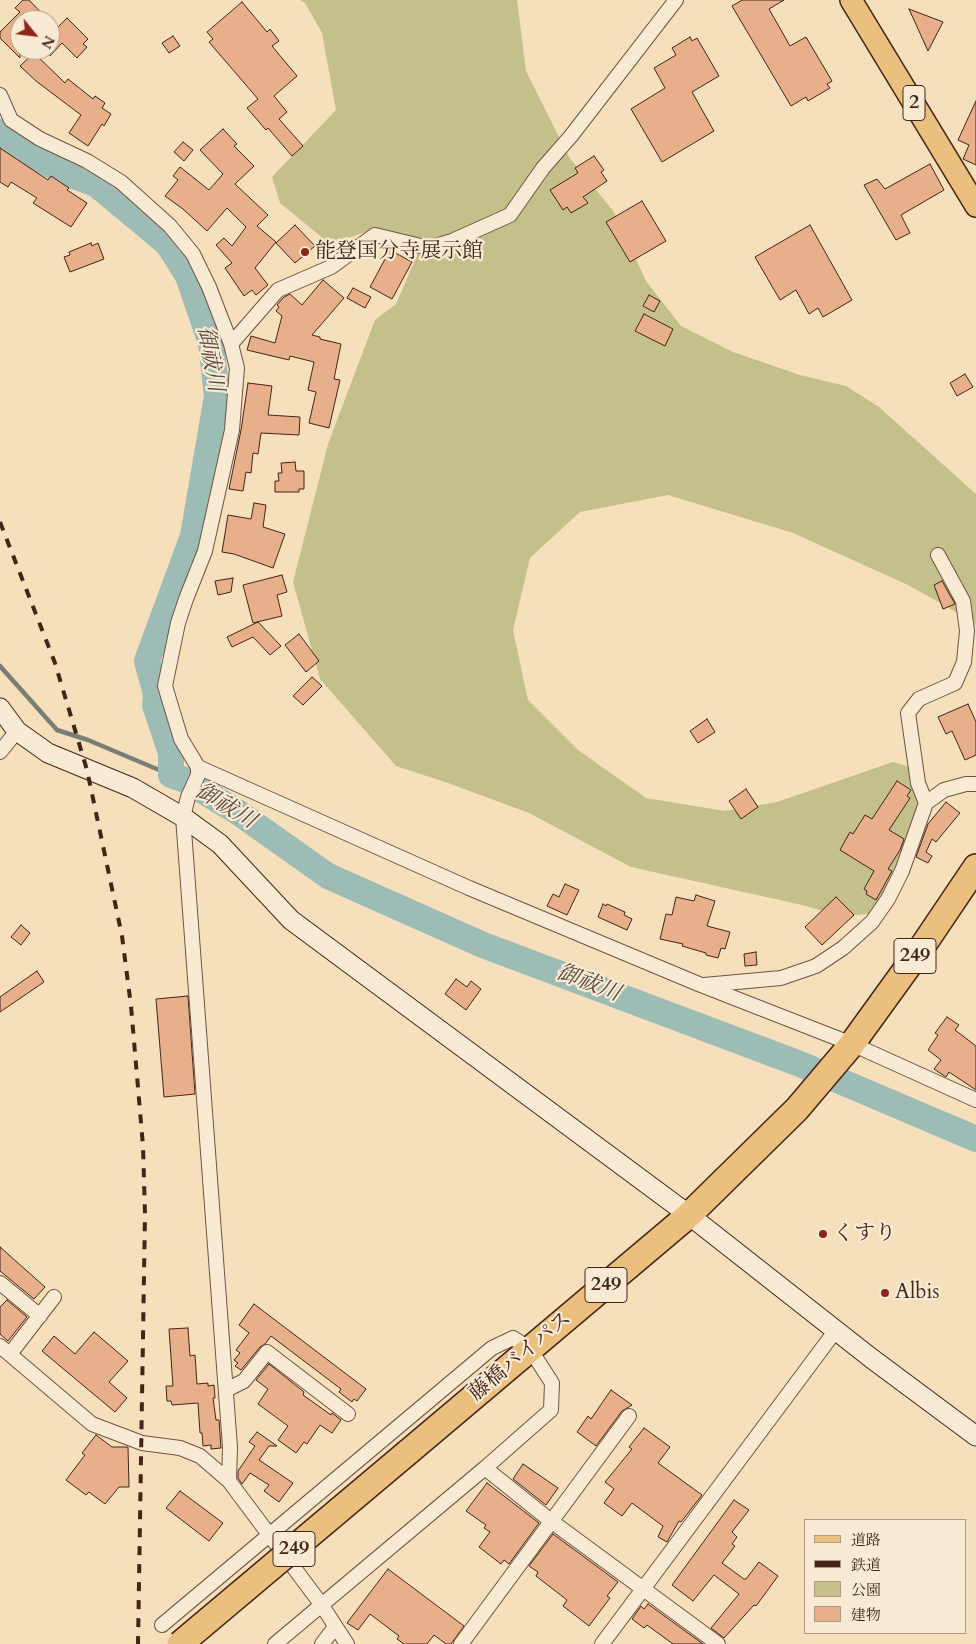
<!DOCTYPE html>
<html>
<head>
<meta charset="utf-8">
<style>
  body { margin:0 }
  #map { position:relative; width:976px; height:1644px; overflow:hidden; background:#f6dfbb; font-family:Cardo,"Noto Serif JP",serif }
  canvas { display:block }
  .legend { position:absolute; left:804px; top:1519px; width:162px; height:115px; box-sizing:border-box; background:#f9ead3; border:1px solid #b09b89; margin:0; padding:6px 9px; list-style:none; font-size:15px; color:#432419 }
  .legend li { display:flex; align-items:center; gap:10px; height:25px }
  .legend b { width:25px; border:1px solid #b09b89 }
  .north { position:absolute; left:10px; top:10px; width:50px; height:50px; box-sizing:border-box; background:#f9ead3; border:1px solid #b09b89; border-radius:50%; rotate:119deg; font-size:14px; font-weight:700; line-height:20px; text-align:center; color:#432419 }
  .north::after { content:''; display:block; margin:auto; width:18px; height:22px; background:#8f2418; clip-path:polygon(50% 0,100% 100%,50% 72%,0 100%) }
</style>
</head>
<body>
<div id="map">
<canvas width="976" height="1644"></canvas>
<ul class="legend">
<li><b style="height:6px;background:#ebc07e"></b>道路</li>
<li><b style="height:6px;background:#432419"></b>鉄道</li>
<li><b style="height:14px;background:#c4c08b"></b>公園</li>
<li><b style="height:14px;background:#e7af8a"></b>建物</li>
</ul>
<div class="north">N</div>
</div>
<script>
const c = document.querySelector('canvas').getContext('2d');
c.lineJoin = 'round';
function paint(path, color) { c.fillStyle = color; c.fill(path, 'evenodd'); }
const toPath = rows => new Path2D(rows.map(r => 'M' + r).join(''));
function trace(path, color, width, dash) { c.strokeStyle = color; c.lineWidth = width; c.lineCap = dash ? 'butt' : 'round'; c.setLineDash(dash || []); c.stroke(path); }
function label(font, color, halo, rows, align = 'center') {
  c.font = font + ' Cardo,"Noto Serif JP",serif'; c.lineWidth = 4.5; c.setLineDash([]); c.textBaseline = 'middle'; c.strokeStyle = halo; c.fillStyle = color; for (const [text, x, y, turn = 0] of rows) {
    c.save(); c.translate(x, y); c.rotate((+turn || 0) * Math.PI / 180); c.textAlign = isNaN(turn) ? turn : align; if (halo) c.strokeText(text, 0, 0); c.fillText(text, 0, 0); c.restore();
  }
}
paint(toPath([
  [300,0,517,0,526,71,569,157,614,212,646,281,681,326,733,352,800,375,846,386,879,407,976,494,976,626,974,622,908,585,793,533,668,495,580,512,530,558,513,630,528,700,578,750,646,798,725,811,777,802,893,762,917,769,922,793,895,889,869,914,841,916,802,905,631,867,529,813,448,783,396,766,320,679,293,582,328,444,375,320,396,304,422,244,378,228,330,244,280,203,272,177,336,110,322,33,305,3]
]), '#c4c08b');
trace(toPath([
  [0,666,57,730,88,740,171,775]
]), '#797f77', 4.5);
trace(toPath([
  [0,132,10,142,63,172,96,184,168,244,188,276,211,343,217,396,193,536,147,661,156,694,155,705,171,753,171,775,185,780,239,813,328,876,483,945,800,1064,976,1139]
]), '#9dbcb6', 26);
const building = toPath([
  [23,0,29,0,48,20,20,20,20,58,0,38,0,32,20,12,15,8,23,0],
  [742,0,784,0,769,9,790,46,806,37,832,81,827,84,830,88,808,101,806,97,791,106,732,6,742,0],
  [242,2,267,32,270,29,279,41,272,46,297,76,274,96,287,112,279,119,303,146,292,156,268,128,266,130,247,108,258,99,209,42,213,39,207,32,242,2],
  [909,9,943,22,928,51,909,9],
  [67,18,88,39,83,44,87,47,77,58,62,43,50,56,50,22,57,28,67,18],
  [173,36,180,46,169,53,162,43,173,36],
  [690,37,692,41,697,38,719,76,692,92,714,131,662,162,631,109,665,88,654,68,676,55,672,48,690,37],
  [34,53,65,83,68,79,93,99,95,96,105,103,102,108,111,114,104,126,102,124,88,146,69,133,81,115,36,81,20,66,34,53],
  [976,101,976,165,963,159,969,145,958,140,976,101],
  [223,129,237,144,234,146,254,166,235,184,268,215,257,226,276,242,255,268,268,285,256,295,252,290,244,296,225,268,232,263,216,245,224,238,232,246,246,227,227,208,207,231,183,209,165,196,178,180,173,176,180,167,209,190,223,174,200,150,223,129],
  [183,142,193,150,184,161,174,152,183,142],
  [0,148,48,180,51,176,69,188,67,190,87,203,71,227,33,203,37,198,11,182,8,187,0,182,0,148],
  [594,156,604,170,601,172,607,181,583,197,588,203,571,213,567,207,563,210,550,190,578,173,575,168,594,156],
  [930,164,944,190,901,215,910,233,896,240,864,185,877,179,885,189,930,164],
  [642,201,666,241,630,262,606,222,642,201],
  [295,225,315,246,295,263,276,243,295,225],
  [810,225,852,300,823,317,818,308,809,314,796,290,780,300,755,257,810,225],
  [91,243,92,246,98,243,104,259,70,272,64,257,70,255,69,252,91,243],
  [390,250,412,262,392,299,370,287,390,250],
  [323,280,344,298,312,335,320,337,320,339,341,344,334,379,340,380,329,428,309,423,316,392,308,390,314,362,290,356,289,360,247,350,251,336,275,343,282,316,276,311,279,307,277,305,284,297,290,294,302,305,323,280],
  [353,288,371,297,365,308,347,298,353,288],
  [649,295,660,301,654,312,643,306,649,295],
  [644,314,673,329,665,346,635,331,644,314],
  [965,374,973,387,957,396,950,383,965,374],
  [248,383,272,386,268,415,300,417,299,435,261,433,258,454,253,453,251,473,246,472,243,491,229,489,241,430,248,383],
  [295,462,296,471,304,471,304,489,299,489,299,492,275,492,275,481,279,481,278,473,282,473,281,463,295,462],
  [254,503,266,505,263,527,285,534,273,568,234,554,222,552,228,515,251,519,254,503],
  [282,575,287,592,277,595,282,616,253,623,243,585,282,575],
  [233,578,231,592,218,595,215,581,233,578],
  [942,581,955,604,943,609,934,585,942,581],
  [258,622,281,646,270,655,253,637,232,647,227,637,258,622],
  [299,634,319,661,306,672,285,645,299,634],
  [312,677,322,686,303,705,293,696,312,677],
  [968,704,976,722,976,755,965,760,952,731,946,734,938,717,968,704],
  [707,719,715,732,698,743,690,731,707,719],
  [897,781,911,790,907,796,910,798,889,830,904,839,900,850,888,869,892,871,876,900,866,894,867,891,864,889,874,871,840,850,850,832,853,834,865,815,872,819,897,781],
  [746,789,758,807,741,819,729,801,746,789],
  [946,802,960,813,936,842,932,839,926,852,932,856,928,863,916,857,928,824,946,802],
  [565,884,579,890,567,915,547,906,553,894,559,897,565,884],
  [696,895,715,901,707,926,730,932,725,949,721,948,718,958,706,955,706,953,682,946,683,944,660,939,666,914,672,915,676,897,694,901,696,895],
  [836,897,854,915,822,945,805,927,836,897],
  [603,904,606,906,607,904,625,912,624,915,632,919,627,930,598,917,603,904],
  [21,925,30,933,21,945,11,937,21,925],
  [756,952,757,965,745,966,744,954,756,952],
  [37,971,44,982,0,1012,0,997,37,971],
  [456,979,467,987,471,981,481,989,466,1010,445,994,456,979],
  [188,996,195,1094,164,1097,156,999,188,996],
  [947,1017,959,1025,955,1030,976,1046,976,1090,949,1072,946,1077,934,1069,941,1060,928,1050,938,1035,935,1033,947,1017],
  [0,1247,45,1287,34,1299,0,1271,0,1247],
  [7,1300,27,1317,8,1341,0,1334,0,1307,7,1300],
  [254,1304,366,1389,357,1401,354,1399,352,1402,339,1392,341,1389,271,1336,265,1344,260,1347,241,1370,235,1366,238,1363,234,1360,240,1353,236,1350,249,1333,239,1325,254,1304],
  [188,1328,190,1356,195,1355,197,1384,208,1383,208,1386,214,1385,215,1398,213,1398,216,1420,219,1420,221,1448,211,1449,211,1445,203,1446,202,1433,200,1433,198,1403,172,1405,171,1401,167,1401,166,1386,173,1386,169,1329,188,1328],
  [94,1332,128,1361,109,1382,127,1398,115,1412,42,1351,54,1336,75,1354,94,1332],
  [269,1364,304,1392,303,1395,331,1415,332,1413,341,1420,332,1433,320,1425,307,1444,304,1442,296,1453,278,1440,288,1426,258,1404,268,1389,256,1380,269,1364],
  [611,1390,632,1405,622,1411,596,1446,577,1432,588,1416,591,1419,611,1390],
  [644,1428,670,1447,658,1463,702,1495,681,1522,679,1521,667,1542,658,1537,663,1526,632,1503,622,1516,604,1503,614,1489,605,1482,632,1449,629,1447,644,1428],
  [257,1432,277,1446,269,1446,259,1460,293,1483,279,1502,264,1491,269,1485,250,1473,242,1484,238,1478,238,1471,255,1446,249,1442,257,1432],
  [96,1435,112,1447,128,1447,129,1487,119,1487,105,1504,89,1492,86,1495,66,1480,85,1455,82,1453,96,1435],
  [523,1464,558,1488,546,1505,513,1479,523,1464],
  [487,1483,539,1523,509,1564,504,1560,501,1564,479,1547,490,1532,484,1528,486,1525,466,1511,487,1483],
  [180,1491,223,1523,209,1541,166,1508,180,1491],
  [734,1500,749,1510,732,1532,737,1537,732,1544,735,1546,722,1563,744,1579,746,1579,759,1562,778,1576,756,1606,754,1605,724,1638,711,1628,739,1594,714,1575,693,1601,672,1585,734,1500],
  [553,1534,618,1582,607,1596,610,1598,589,1626,563,1606,567,1600,536,1576,538,1572,529,1566,553,1534],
  [388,1569,464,1626,451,1644,446,1644,434,1635,427,1644,404,1644,397,1639,399,1636,370,1614,358,1630,347,1623,388,1569],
  [648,1604,703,1644,673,1644,647,1625,644,1628,632,1619,641,1606,644,1609,648,1604]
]);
paint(building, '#e7af8a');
trace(building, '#432419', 1);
const street = toPath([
  [0,95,11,120,40,139,87,161,121,182,170,226,193,254,209,287,231,344,237,368,232,430,205,551,186,599,178,623,165,686,181,739,198,767,198,775,188,797,183,817,230,1447,229,1481],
  [231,344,278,290,331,267,375,235,429,248,452,241,510,215,543,168,571,136,676,0],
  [0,752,17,731],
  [198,767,469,888,701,985,852,1044,976,1100],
  [926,803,918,783,908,713,919,699,955,683,964,662,967,631,963,601,938,555],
  [704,985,781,978,816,966,843,948,872,922,888,899,902,871,926,803,944,790,966,784,976,784],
  [0,1283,40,1316],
  [0,1346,92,1424,142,1443,180,1448,200,1456,229,1481,321,1604,347,1644],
  [10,1354,54,1297],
  [226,1390,244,1381,267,1352,348,1414],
  [485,1468,551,1521,718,1644],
  [162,1625,492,1348,513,1338,530,1349,552,1383,551,1410,485,1468,275,1644],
  [322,1644,335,1627],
  [461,1644,629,1416],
  [602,1644,836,1330]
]);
const secondary = toPath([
  [0,708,17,731,48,753,133,788,183,817,220,844,291,920,689,1215,871,1358,976,1436]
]);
const primary = toPath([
  [851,0,976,206]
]);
const highway = toPath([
  [407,1453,689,1215,797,1109,852,1044,920,950,976,867]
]);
trace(street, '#705342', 16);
trace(secondary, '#432419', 21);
trace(primary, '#432419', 24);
trace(highway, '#432419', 28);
trace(street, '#f9ead3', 14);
trace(secondary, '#f9ead3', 19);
trace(primary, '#ebc07e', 21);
trace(highway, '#ebc07e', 25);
trace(toPath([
  [0,522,55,663,87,770,122,936,131,1006,143,1146,145,1214,138,1644]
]), '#432419', 4, [9, 9]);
const highwayBridge = toPath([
  [180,1644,407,1453]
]);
trace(highwayBridge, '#432419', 28, []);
trace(highwayBridge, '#ebc07e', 25);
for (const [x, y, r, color] of [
  [305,252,5,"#8f2418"],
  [823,1234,5,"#8f2418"],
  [885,1293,5,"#8f2418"]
]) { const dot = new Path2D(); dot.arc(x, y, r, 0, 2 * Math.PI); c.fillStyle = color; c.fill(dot); trace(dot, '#f9ead3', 2); }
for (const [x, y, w] of [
  [914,103,22],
  [915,956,42],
  [606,1285,42],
  [294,1549,42]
]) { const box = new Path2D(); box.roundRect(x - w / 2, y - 17.5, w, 35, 4); c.fillStyle = '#f9ead3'; c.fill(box); trace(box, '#432419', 1); }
label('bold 20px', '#432419', null, [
  ["2",914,103],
  ["249",915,956],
  ["249",606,1285],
  ["249",294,1549]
]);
label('21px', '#432419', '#f9ead3', [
  ["能登国分寺展示館",315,252],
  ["くすり",833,1234],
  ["Albis",895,1293]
], 'left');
label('21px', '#432419', '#f9ead3', [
  ["藤橋バイパス",521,1357,-40]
]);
label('italic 22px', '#5a4a40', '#f9ead3', [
  ["御祓川",209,359,80],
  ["御祓川",225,807,31],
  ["御祓川",588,984,21]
]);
</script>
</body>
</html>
